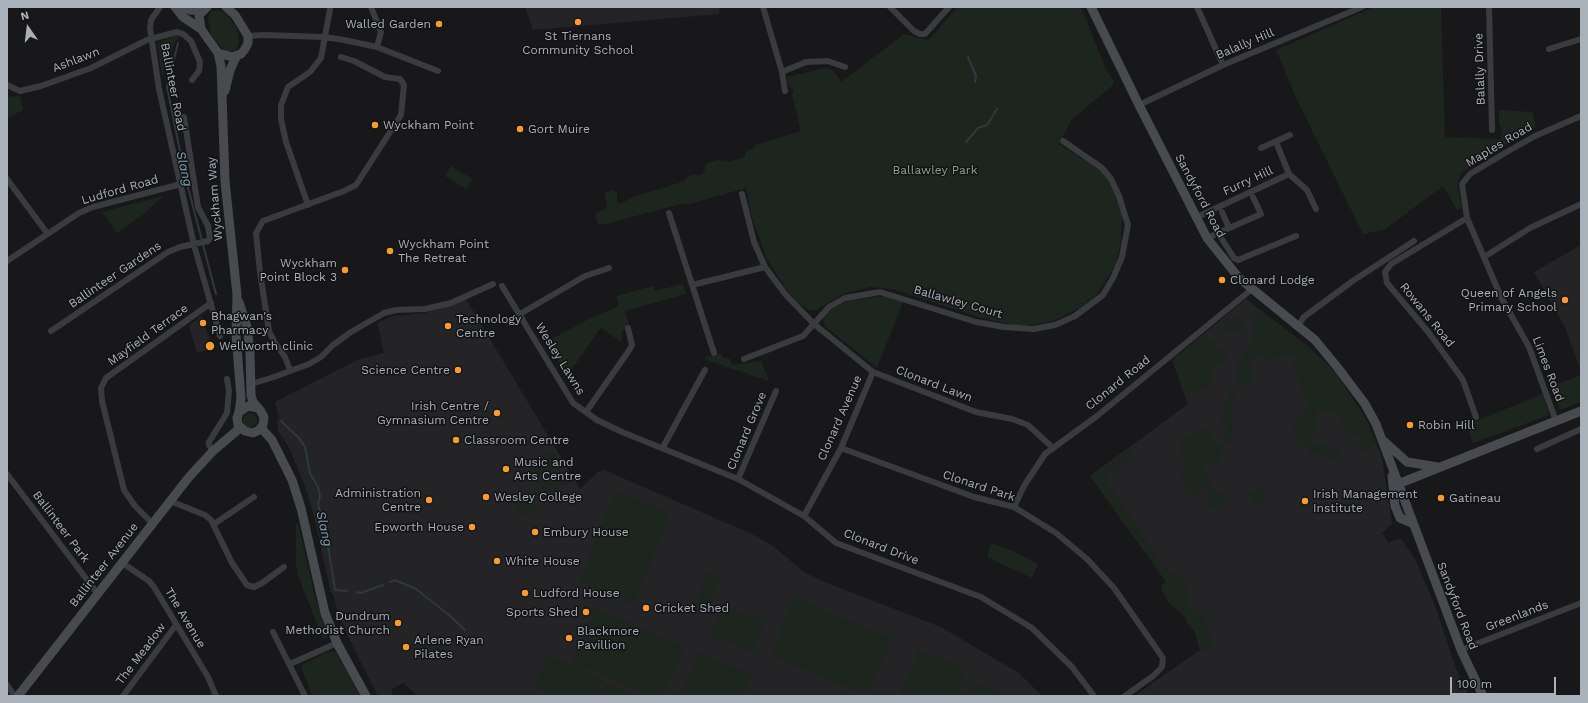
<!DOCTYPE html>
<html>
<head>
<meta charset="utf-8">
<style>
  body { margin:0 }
  #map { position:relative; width:1588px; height:703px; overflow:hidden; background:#18181a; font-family:"Work Sans",sans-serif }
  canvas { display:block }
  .frame { position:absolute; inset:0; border:8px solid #a9b1ba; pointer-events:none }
  .north { position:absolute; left:8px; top:8px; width:40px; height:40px; -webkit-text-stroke:3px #131315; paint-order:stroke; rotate:346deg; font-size:11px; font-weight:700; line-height:16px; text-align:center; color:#a9b1ba }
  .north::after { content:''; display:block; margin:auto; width:14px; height:18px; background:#a9b1ba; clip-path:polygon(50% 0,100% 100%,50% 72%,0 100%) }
  .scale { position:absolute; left:1450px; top:677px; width:106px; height:18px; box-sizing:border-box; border:2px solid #a9b1ba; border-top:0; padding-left:5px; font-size:12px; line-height:14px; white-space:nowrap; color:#a9b1ba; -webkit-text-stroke:3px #131315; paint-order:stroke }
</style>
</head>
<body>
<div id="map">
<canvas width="1588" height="703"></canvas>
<div class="frame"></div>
<div class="north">N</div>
<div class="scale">100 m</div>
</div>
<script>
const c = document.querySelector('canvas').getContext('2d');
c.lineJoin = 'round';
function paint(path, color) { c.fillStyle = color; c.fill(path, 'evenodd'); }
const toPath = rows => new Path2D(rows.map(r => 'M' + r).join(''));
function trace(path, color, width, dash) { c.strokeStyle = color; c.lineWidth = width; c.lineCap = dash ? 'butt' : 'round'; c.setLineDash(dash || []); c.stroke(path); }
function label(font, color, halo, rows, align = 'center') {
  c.font = font + ' "Work Sans",sans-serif'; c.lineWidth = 3; c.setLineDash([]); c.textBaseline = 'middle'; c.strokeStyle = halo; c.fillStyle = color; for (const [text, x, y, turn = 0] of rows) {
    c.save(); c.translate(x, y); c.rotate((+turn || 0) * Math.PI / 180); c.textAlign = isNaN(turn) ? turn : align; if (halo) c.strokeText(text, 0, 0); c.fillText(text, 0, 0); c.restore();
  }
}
paint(toPath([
  [525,7,720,7,719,14,533,30],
  [1581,245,1581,371,1565,327,1534,272],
  [466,299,580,489,598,472,604,470,752,534,773,546,804,572,822,581,941,627,1019,673,1042,696,418,696,403,683,391,690,393,696,378,696,353,647,338,614,333,594,331,593,315,520,306,489,290,449,278,431,277,421,279,417,275,402,357,360,384,353,377,323,393,316,425,313],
  [1246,299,1309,347,1335,372,1366,419,1382,458,1392,524,1382,533,1389,543,1396,539,1401,539,1415,559,1435,605,1455,666,1469,696,1134,696,1210,643,1090,476,1188,404,1172,360],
  [201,316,213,348,197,353,189,326]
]), '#242427');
paint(toPath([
  [957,7,1081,7,1106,69,1114,82,1112,86,1071,120,1059,144,1102,171,1113,189,1122,212,1121,242,1116,264,1097,294,1080,308,1053,321,1029,325,1015,325,981,318,893,289,870,287,845,293,816,310,809,310,798,303,788,292,766,257,752,217,746,188,690,204,681,204,605,224,597,224,598,222,595,217,597,213,605,209,607,205,604,195,606,192,613,190,617,193,617,201,619,204,636,196,685,181,686,178,692,175,701,175,705,171,705,165,708,163,717,160,730,162,746,156,745,152,753,148,755,145,801,131,792,95,794,90,788,85,787,77,825,68,834,71,841,82,904,34,929,40],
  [1374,7,1441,7,1445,137,1501,139,1502,130,1499,124,1499,110,1532,112,1536,127,1470,166,1460,175,1457,185,1462,208,1457,210,1443,186,1384,230,1363,234,1296,98,1276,50],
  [220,10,228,16,237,29,239,43,236,50,228,52,224,50,212,36,208,20,209,14,212,11],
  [177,35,180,36,175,42,162,77,158,47,159,42],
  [7,95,10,97,20,96,23,110,7,118],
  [451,166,472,179,466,189,445,176],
  [163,196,140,217,117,233,102,212],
  [683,284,686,294,625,311,630,328,622,330,621,342,601,327,567,376,546,342,587,320,619,306,616,296,653,286,655,291],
  [885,296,903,302,877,368,825,326,823,319,825,315,835,307,850,300],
  [1263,312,1309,347,1335,372,1366,419,1376,443,1361,454,1358,446,1360,440,1348,430,1334,413,1325,410,1318,410,1314,417,1317,422,1317,429,1310,435,1312,442,1317,446,1323,442,1335,452,1339,447,1341,452,1336,459,1330,458,1324,453,1320,456,1314,452,1310,454,1306,445,1295,437,1294,427,1298,417,1304,413,1306,407,1306,399,1300,391,1293,362,1295,357,1280,356,1271,360,1252,356,1252,369,1250,374,1253,382,1245,386,1238,383,1236,377,1237,360,1243,357,1251,341,1254,318],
  [1237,315,1240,318,1243,317,1244,330,1241,333,1237,333,1233,329,1230,331,1225,330,1216,332],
  [1203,335,1209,337,1227,354,1224,362,1213,367,1213,379,1208,387,1203,390,1196,390,1187,400,1172,360],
  [720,353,724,358,730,359,732,365,761,361,769,381,706,360,705,357],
  [1581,375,1581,402,1560,410,1550,387],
  [1231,389,1234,394,1231,434,1234,438,1229,445,1224,441,1223,435,1227,426,1221,421,1227,392],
  [1543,394,1549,415,1473,443,1469,430,1471,423],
  '243 420a7 7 0 1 1 14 0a7 7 0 1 1-14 0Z',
  [1207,428,1213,439,1229,451,1219,450,1221,460,1217,465,1214,466,1208,462,1204,465,1206,471,1204,474,1213,482,1212,486,1216,491,1228,497,1217,509,1211,506,1206,497,1213,492,1206,486,1201,487,1197,484,1197,490,1200,493,1199,497,1194,496,1182,478,1184,471,1182,466,1183,461,1189,459,1188,454,1182,455,1179,452,1180,445,1185,438,1201,429],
  [1131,448,1134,456,1109,476,1109,484,1163,565,1184,581,1190,593,1189,608,1196,616,1207,617,1205,627,1213,637,1213,649,1206,651,1199,648,1195,632,1186,622,1186,618,1168,602,1162,591,1162,585,1167,581,1117,514,1092,477],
  [551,451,559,465,554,468,557,471,561,468,569,482,546,495,538,481,542,479,540,476,535,478,527,464],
  [1261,486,1269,496,1258,506,1249,495],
  [615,491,670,513,634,604,579,582],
  [532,493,537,512,528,514,523,496],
  [521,496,526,515,516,517,512,498],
  [298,523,315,597,328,637,323,639,298,576,296,564,296,524],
  [991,543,1015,552,1038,564,1032,578,987,557],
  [708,572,721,577,709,605,697,600],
  [794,598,892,638,868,695,770,656],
  [721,605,765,621,754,652,710,636],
  [596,608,685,647,664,696,651,696,572,662],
  [918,650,967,668,957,696,900,696],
  [329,651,336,652,360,696,312,696,302,669,302,665],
  [699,652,752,676,743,696,680,696],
  [548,655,603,679,596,696,552,696,534,688],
  [972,681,1012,696,966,696],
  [606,682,638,696,600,696]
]), '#1d261e');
trace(toPath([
  [178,43,167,87,185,176,216,294],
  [968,57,976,76,975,82],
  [966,142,978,128,987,125,997,109],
  [281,421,299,438,305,447,310,473,318,487,320,496,318,504,327,539,335,590,347,591],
  [390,582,395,580,416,589,449,615,465,630],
  [356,592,361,593,383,585]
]), '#2d393f', 2);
trace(toPath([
  [160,7,151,20,150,28,159,89,194,245,220,336],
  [371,7,381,32,377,47],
  [763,7,782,72,785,91],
  [890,7,914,31,920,34,925,34,949,7],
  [1197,7,1223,65],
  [1489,7,1492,130],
  [248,36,264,35,324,37,344,40,377,47,438,71],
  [1549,49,1581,39],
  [782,72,806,62,828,61,845,67],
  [7,85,20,91,41,86,91,68,147,40,177,32,183,34,191,41,200,62,199,71,192,80],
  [1139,105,1223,65,1362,7],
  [1276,142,1289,174,1307,190,1316,209],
  [1261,148,1290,135],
  [7,179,47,233],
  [742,194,754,242,765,267,785,294,814,324,873,372,976,412,1012,419,1028,425,1053,448],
  [308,205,286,142,281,119,281,105,288,87,310,72,321,58,330,9],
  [1222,212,1229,228],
  [669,213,714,353],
  [1195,218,1289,174],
  [1467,218,1391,264,1385,272,1387,283,1429,333,1463,380,1476,417],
  [1218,233,1234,258,1238,260,1296,236],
  [1207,238,1261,214,1253,197],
  [1484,257,1530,228,1581,204],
  [7,261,79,213,93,207,181,184],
  [692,285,765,267],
  [502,286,573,403,597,420,622,432,738,479,804,516,836,543,981,597,1032,628,1072,667,1094,696],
  [520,314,585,276,609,268],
  [1298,326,1304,317,1354,280,1414,241],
  [51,331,168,252,180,247,208,241,210,238,208,226,198,207,184,117],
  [744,359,803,336,829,307,845,298,880,292,976,322,1004,327,1034,329,1055,325,1075,316,1103,295,1113,278,1122,257,1128,225,1119,196,1111,179,1102,168,1063,141],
  [290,370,285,357,275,343,269,331,260,272,256,233,263,221,344,191,356,185,401,115,404,85,400,79,385,77,354,61,341,57],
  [251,384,274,377,309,364,321,357,333,345,351,332,384,313,396,310,425,309,451,303,493,284],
  [586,412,630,349,632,345,628,328],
  [1556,421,1529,347,1501,297,1467,218,1462,184,1470,174,1505,153,1535,136,1581,116],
  [663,447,705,370],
  [841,448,974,497,1014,507,1056,533,1087,559,1114,588,1163,658,1162,667,1153,676,1125,696],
  [1537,449,1581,429],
  [213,451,209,445,209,442,227,413,229,391,227,379],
  [7,474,97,593],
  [738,479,776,391],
  [170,501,205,515,211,520,232,563,247,585,254,587,262,583,284,567],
  [1014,507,1024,486,1045,454,1097,416,1252,289],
  [804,516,841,448,873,372],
  [152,523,135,506,124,490,102,401,101,388,106,378,211,303],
  [214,524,254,497],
  [121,562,149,581,154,587,208,677,216,696],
  [273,632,305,696],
  [1461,650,1581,603],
  [290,664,337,643],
  [7,685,15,696],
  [123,696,176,625]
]), '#393b3f', 6);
trace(toPath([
  [175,7,183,17,201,29],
  [181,7,190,10,202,11],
  [207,7,199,15,201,29,218,53,232,57,241,54,245,49,248,43,248,36,235,15,226,7],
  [1091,7,1139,105,1207,238,1239,278,1315,340,1338,368,1365,404,1376,424,1461,650,1483,696],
  [218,53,221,66,225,181,237,295,236,335,241,398,239,412],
  [225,91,230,70,237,55],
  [239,302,247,327,250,352,251,395,253,402,260,410,264,417,263,425,259,430,253,433,245,431,238,425,237,418,239,412,248,406,258,408],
  [261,428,272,440,292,480,301,508,325,613,337,643,366,696],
  [1385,442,1407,462,1438,467],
  [1392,476,1395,506,1400,518,1412,523],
  [1398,484,1581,411],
  [18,696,189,477,213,451,240,428]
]), '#474a4f', 9);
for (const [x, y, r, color] of [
  [578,22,4,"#fa9b2f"],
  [439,24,4,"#fa9b2f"],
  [375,125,4,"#fa9b2f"],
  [520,129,4,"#fa9b2f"],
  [390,251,4,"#fa9b2f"],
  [345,270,4,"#fa9b2f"],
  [1222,280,4,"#fa9b2f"],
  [1565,300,4,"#fa9b2f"],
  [203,323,4,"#fa9b2f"],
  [448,326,4,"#fa9b2f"],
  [210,346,5,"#fa9b2f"],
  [458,370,4,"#fa9b2f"],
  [497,413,4,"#fa9b2f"],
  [1410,425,4,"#fa9b2f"],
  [456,440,4,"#fa9b2f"],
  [506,469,4,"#fa9b2f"],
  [486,497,4,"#fa9b2f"],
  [1441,498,4,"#fa9b2f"],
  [429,500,4,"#fa9b2f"],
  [1305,501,4,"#fa9b2f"],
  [472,527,4,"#fa9b2f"],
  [535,532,4,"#fa9b2f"],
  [497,561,4,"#fa9b2f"],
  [525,593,4,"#fa9b2f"],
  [646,608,4,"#fa9b2f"],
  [586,612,4,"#fa9b2f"],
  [398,623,4,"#fa9b2f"],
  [569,638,4,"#fa9b2f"],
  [406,647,4,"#fa9b2f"]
]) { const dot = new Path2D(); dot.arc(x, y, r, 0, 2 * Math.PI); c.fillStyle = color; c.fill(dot); trace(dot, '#131315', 1.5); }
label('12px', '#a9b1ba', '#131315', [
  ["Walled Garden",431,24,"right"],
  ["St Tiernans",578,36,"center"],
  ["Community School",578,50,"center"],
  ["Wyckham Point",383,125],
  ["Gort Muire",528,129],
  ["Wyckham Point",398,244],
  ["The Retreat",398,258],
  ["Wyckham",337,263,"right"],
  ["Point Block 3",337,277,"right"],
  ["Clonard Lodge",1230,280],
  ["Queen of Angels",1557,293,"right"],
  ["Primary School",1557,307,"right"],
  ["Bhagwan's",211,316],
  ["Pharmacy",211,330],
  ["Technology",456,319],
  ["Centre",456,333],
  ["Wellworth clinic",219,346],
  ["Science Centre",450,370,"right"],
  ["Irish Centre /",489,406,"right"],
  ["Gymnasium Centre",489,420,"right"],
  ["Robin Hill",1418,425],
  ["Classroom Centre",464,440],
  ["Music and",514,462],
  ["Arts Centre",514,476],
  ["Administration",421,493,"right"],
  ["Centre",421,507,"right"],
  ["Irish Management",1313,494],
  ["Institute",1313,508],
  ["Wesley College",494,497],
  ["Gatineau",1449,498],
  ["Epworth House",464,527,"right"],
  ["Embury House",543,532],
  ["White House",505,561],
  ["Ludford House",533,593],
  ["Cricket Shed",654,608],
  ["Sports Shed",578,612,"right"],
  ["Dundrum",390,616,"right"],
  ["Methodist Church",390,630,"right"],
  ["Blackmore",577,631],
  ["Pavillion",577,645],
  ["Arlene Ryan",414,640],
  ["Pilates",414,654]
], 'left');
label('12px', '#a9b1ba', '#131315', [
  ["Balally Hill",1245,44,-23],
  ["Ashlawn",76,60,-21],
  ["Balally Drive",1480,69,-92],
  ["Ballinteer Road",173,87,79],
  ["Maples Road",1499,145,-31],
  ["Furry Hill",1248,181,-25],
  ["Ludford Road",120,190,-16],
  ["Sandyford Road",1200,196,62],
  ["Wyckham Way",215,199,-95],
  ["Ballinteer Gardens",115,275,-34],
  ["Ballawley Court",958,302,16],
  ["Rowans Road",1427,315,51],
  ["Mayfield Terrace",148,335,-36],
  ["Wesley Lawns",560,359,58],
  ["Limes Road",1548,369,69],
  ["Clonard Road",1118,383,-39],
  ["Clonard Lawn",934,384,21],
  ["Clonard Avenue",840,418,-66],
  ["Clonard Grove",747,431,-67],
  ["Clonard Park",979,486,18],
  ["Ballinteer Park",61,527,53],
  ["Clonard Drive",881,547,21],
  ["Ballinteer Avenue",104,565,-52],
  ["Sandyford Road",1457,606,69],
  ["Greenlands",1517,616,-21],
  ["The Avenue",185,618,59],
  ["The Meadow",141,654,-53]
]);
label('12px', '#83a680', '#131315', [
  ["Ballawley Park",935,170]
]);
label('italic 13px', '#7fa4b7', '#131315', [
  ["Slang",184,169,77],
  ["Slang",324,529,77]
]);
</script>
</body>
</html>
